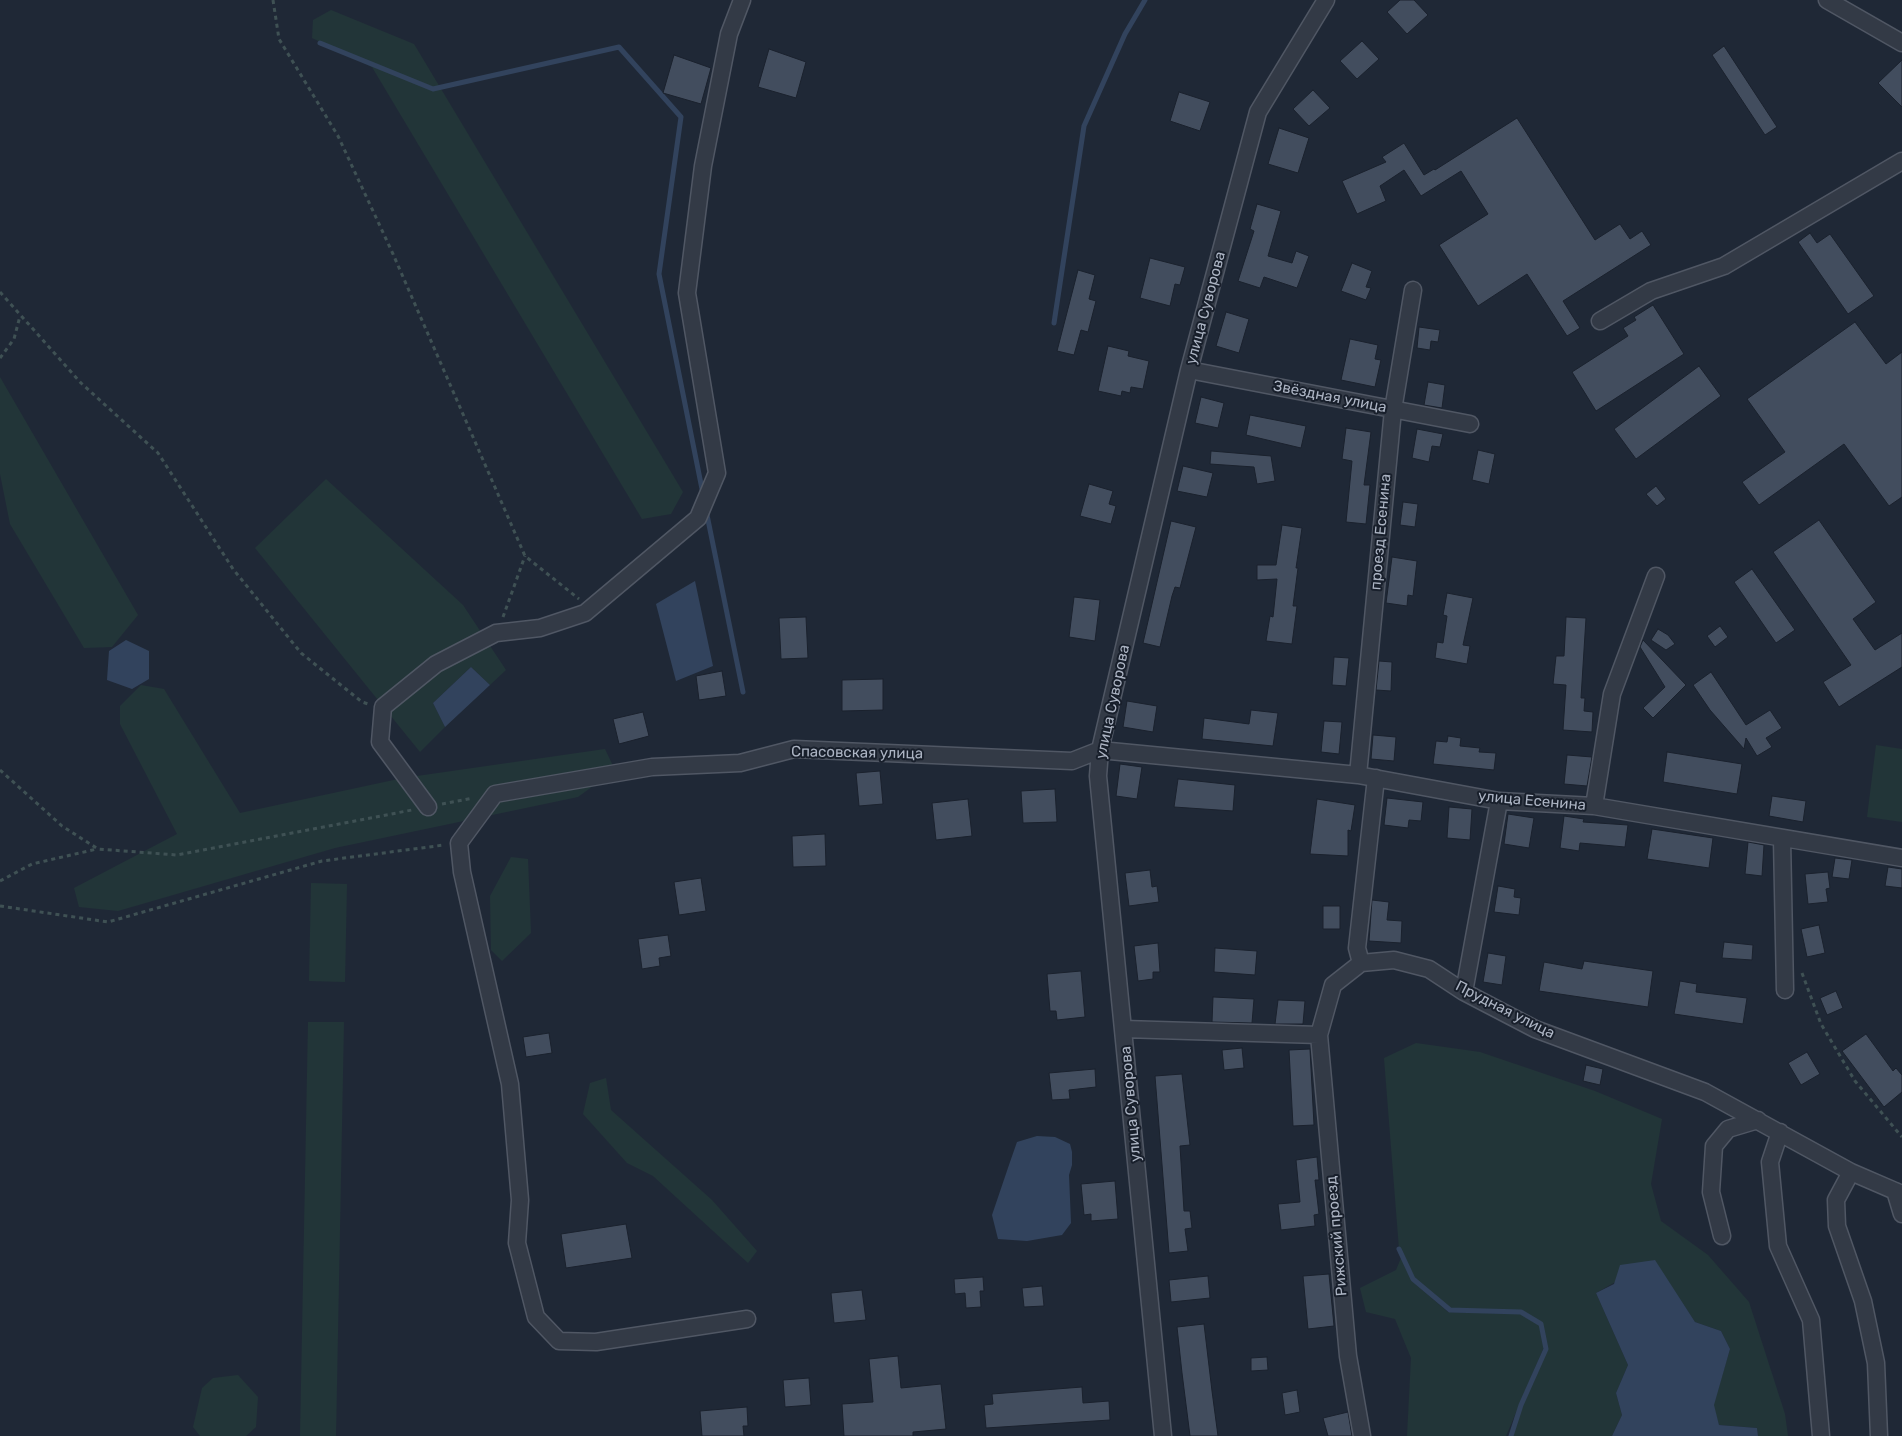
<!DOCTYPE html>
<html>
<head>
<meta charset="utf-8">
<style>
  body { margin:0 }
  canvas { display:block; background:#1f2836 }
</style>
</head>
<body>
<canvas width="1902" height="1436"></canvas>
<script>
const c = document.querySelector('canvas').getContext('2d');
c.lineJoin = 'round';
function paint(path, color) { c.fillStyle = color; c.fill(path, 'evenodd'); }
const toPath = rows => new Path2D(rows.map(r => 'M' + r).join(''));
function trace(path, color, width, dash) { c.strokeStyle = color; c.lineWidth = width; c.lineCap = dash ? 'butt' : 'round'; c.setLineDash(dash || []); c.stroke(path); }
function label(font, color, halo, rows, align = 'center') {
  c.font = font + ' Rubik,sans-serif'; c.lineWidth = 4; c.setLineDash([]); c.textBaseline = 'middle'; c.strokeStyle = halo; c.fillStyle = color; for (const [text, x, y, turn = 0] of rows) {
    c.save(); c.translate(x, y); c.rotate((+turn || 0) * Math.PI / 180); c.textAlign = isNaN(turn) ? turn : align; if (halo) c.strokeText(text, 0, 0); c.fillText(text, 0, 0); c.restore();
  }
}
paint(toPath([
  [331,10,414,44,683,492,671,514,642,519,372,67,312,38,313,20],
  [0,377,138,615,112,647,84,648,10,524,0,474],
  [326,479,463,605,506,670,490,685,471,667,433,703,445,727,420,752,255,548],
  [141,685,164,689,240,813,403,778,605,749,615,770,578,797,335,848,118,911,79,907,74,888,177,834,120,724,120,706],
  [1876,745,1902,749,1902,822,1867,817],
  [511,857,528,859,531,933,502,961,491,950,490,896],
  [311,883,347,884,345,982,309,981],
  [308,1022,344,1022,336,1436,300,1436],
  [1416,1043,1480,1052,1595,1091,1662,1119,1651,1184,1661,1221,1708,1255,1749,1302,1785,1414,1788,1436,1758,1436,1757,1428,1719,1425,1713,1405,1730,1349,1721,1331,1695,1322,1654,1260,1596,1293,1628,1365,1616,1393,1622,1415,1612,1436,1511,1436,1521,1405,1546,1349,1541,1324,1521,1312,1450,1310,1413,1279,1399,1249,1384,1058],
  [606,1078,611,1110,712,1200,757,1251,748,1263,653,1176,627,1163,583,1114,590,1083],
  [1401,1258,1413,1282,1448,1312,1521,1314,1539,1325,1544,1347,1506,1436,1407,1436,1411,1358,1395,1319,1366,1312,1360,1288,1396,1270],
  [238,1375,258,1397,256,1427,246,1436,200,1436,193,1427,202,1388,213,1378]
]), '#223538');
paint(toPath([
  [695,581,713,666,676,681,656,604],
  [126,640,149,651,149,679,132,689,107,680,109,651],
  [471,667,490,685,445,727,433,703],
  [1037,1136,1055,1137,1070,1144,1072,1152,1072,1165,1069,1175,1071,1223,1062,1235,1027,1241,998,1239,992,1215,1010,1162,1017,1142],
  [1655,1260,1695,1322,1721,1331,1730,1349,1714,1405,1719,1425,1757,1428,1758,1436,1612,1436,1622,1415,1616,1393,1628,1365,1596,1293,1614,1284,1620,1265]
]), '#32435d');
trace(toPath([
  [320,43,433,89,619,47,681,117,659,274,703,494],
  [1054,323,1084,126,1125,34,1145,0],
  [706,510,743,692],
  [1399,1249,1413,1279,1450,1310,1521,1312,1541,1324,1546,1349,1521,1405,1511,1436]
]), '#32435d', 5);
const building = toPath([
  [1400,0,1414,0,1428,15,1407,34,1387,12,1400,0],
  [1362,41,1379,59,1357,79,1340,61,1362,41],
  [1724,46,1777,127,1765,135,1712,55,1724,46],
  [769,49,806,62,796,98,758,87,769,49],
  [674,55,711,68,701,104,663,93,674,55],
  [1902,60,1902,107,1878,83,1902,60],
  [1313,90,1330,108,1309,126,1293,109,1313,90],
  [1179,92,1210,102,1200,131,1170,121,1179,92],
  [1517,118,1595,240,1620,224,1630,239,1642,231,1651,245,1563,301,1580,328,1567,336,1527,274,1478,306,1439,245,1488,214,1461,171,1421,196,1404,170,1380,186,1386,201,1357,214,1342,181,1386,162,1382,157,1404,143,1424,175,1434,169,1435,170,1517,118],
  [1279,128,1309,138,1298,173,1268,164,1279,128],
  [1257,204,1281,211,1268,256,1292,263,1296,251,1309,256,1297,288,1264,277,1260,288,1238,281,1254,231,1250,229,1257,204],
  [1810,233,1817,243,1830,234,1874,296,1848,314,1798,242,1810,233],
  [1150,258,1185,267,1180,285,1175,284,1170,306,1140,298,1150,258],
  [1352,263,1372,271,1366,287,1371,288,1366,300,1341,291,1352,263],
  [1078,270,1095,275,1089,299,1096,301,1088,332,1081,330,1074,355,1057,351,1078,270],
  [1653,305,1684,354,1596,411,1572,372,1628,336,1623,328,1636,320,1634,317,1653,305],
  [1226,312,1249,319,1239,353,1216,346,1226,312],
  [1855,322,1886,364,1902,352,1902,497,1889,506,1844,444,1759,505,1742,482,1785,452,1747,399,1855,322],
  [1419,327,1440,330,1438,342,1431,341,1430,350,1417,348,1419,327],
  [1350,339,1378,345,1375,359,1381,360,1375,387,1341,380,1350,339],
  [1108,346,1129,351,1128,356,1149,361,1143,389,1131,387,1130,393,1122,391,1121,396,1098,391,1108,346],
  [1699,366,1721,396,1636,459,1614,429,1699,366],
  [1428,382,1445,385,1442,408,1424,405,1428,382],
  [1201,397,1224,403,1218,428,1195,423,1201,397],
  [1250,415,1306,426,1301,448,1246,435,1250,415],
  [1346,428,1371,432,1364,485,1370,485,1366,524,1346,522,1352,461,1342,459,1346,428],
  [1417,429,1443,434,1440,447,1432,446,1429,462,1412,458,1417,429],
  [1478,450,1495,454,1489,484,1472,480,1478,450],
  [1211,451,1271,456,1275,481,1257,484,1254,467,1210,464,1211,451],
  [1183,466,1213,473,1207,497,1177,491,1183,466],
  [1089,484,1113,491,1109,504,1116,506,1111,524,1080,516,1089,484],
  [1656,486,1666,499,1657,506,1646,494,1656,486],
  [1403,502,1418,504,1415,527,1400,525,1403,502],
  [1819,520,1876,602,1853,619,1875,650,1902,633,1902,667,1839,707,1823,682,1851,665,1773,552,1819,520],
  [1171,521,1196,527,1180,588,1175,587,1172,596,1160,647,1143,643,1171,521],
  [1282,525,1302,528,1296,568,1298,568,1293,606,1297,606,1292,644,1266,641,1270,616,1273,617,1277,579,1257,580,1257,565,1276,565,1282,525],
  [1392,557,1417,561,1413,596,1408,595,1407,606,1386,603,1392,557],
  [1752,569,1795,630,1776,643,1734,582,1752,569],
  [1447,593,1473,598,1463,645,1470,646,1467,664,1435,658,1437,642,1443,643,1447,616,1443,615,1447,593],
  [1074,597,1100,600,1095,641,1069,637,1074,597],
  [806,617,808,658,781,659,779,618,806,617],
  [1566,617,1586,618,1581,698,1585,698,1584,711,1593,712,1592,732,1563,730,1566,685,1553,684,1556,656,1564,656,1566,617],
  [1720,626,1728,637,1715,647,1707,636,1720,626],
  [1658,629,1668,635,1675,644,1666,650,1651,640,1658,629],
  [1643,640,1686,685,1653,718,1643,708,1665,687,1640,647,1643,640],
  [1334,657,1349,658,1346,686,1332,685,1334,657],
  [1379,661,1392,662,1391,691,1376,690,1379,661],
  [722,671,726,696,699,700,696,676,722,671],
  [1711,672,1746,725,1770,710,1782,728,1766,738,1772,747,1757,756,1746,738,1744,749,1710,710,1693,685,1711,672],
  [883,679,883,710,842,711,842,680,883,679],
  [1127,701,1157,706,1153,732,1123,727,1127,701],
  [1251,710,1278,713,1273,746,1202,739,1204,718,1249,724,1251,710],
  [643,712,649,736,619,744,613,719,643,712],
  [1324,721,1342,722,1339,754,1321,752,1324,721],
  [1373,735,1396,737,1394,761,1371,759,1373,735],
  [1448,736,1461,738,1460,746,1480,748,1479,752,1496,753,1494,770,1433,764,1436,741,1447,742,1448,736],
  [1667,752,1742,764,1737,794,1663,782,1667,752],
  [1567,755,1592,757,1587,786,1564,784,1567,755],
  [1120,764,1142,767,1137,799,1116,796,1120,764],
  [880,771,883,804,859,806,856,773,880,771],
  [1178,779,1235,785,1233,811,1174,807,1178,779],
  [1055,789,1057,822,1023,823,1021,791,1055,789],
  [1772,796,1806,801,1803,822,1769,816,1772,796],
  [1387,798,1423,802,1421,821,1409,820,1408,828,1384,825,1387,798],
  [968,799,972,836,936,840,932,803,968,799],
  [1317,799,1355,805,1351,831,1348,830,1348,856,1310,854,1317,799],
  [1449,807,1472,809,1470,840,1447,838,1449,807],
  [1508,814,1534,818,1529,848,1504,844,1508,814],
  [1564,816,1584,819,1583,822,1628,825,1625,847,1580,843,1579,851,1560,848,1564,816],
  [1652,829,1713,838,1709,868,1647,859,1652,829],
  [825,834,826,866,793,867,792,836,825,834],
  [1748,842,1764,845,1762,876,1745,874,1748,842],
  [1835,858,1852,860,1849,879,1832,877,1835,858],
  [1888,867,1902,869,1902,888,1885,886,1888,867],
  [1150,870,1152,887,1157,886,1159,902,1129,906,1125,873,1150,870],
  [1828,872,1830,888,1826,889,1828,902,1808,904,1805,874,1828,872],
  [701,878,706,911,679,915,674,882,701,878],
  [1498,886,1515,889,1514,897,1521,898,1519,915,1494,912,1498,886],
  [1372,900,1389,902,1387,920,1402,921,1401,943,1369,941,1372,900],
  [1323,906,1340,906,1340,929,1323,929,1323,906],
  [1819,925,1825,953,1807,957,1801,929,1819,925],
  [668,935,671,956,659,958,660,966,642,969,638,939,668,935],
  [1724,942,1753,945,1752,960,1722,958,1724,942],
  [1158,943,1160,972,1153,972,1153,979,1138,981,1134,946,1158,943],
  [1215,948,1257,951,1255,975,1214,972,1215,948],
  [1488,953,1506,956,1502,985,1483,982,1488,953],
  [1584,961,1653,971,1648,1007,1539,991,1544,962,1582,969,1584,961],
  [1081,971,1085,1017,1057,1020,1056,1011,1050,1011,1047,974,1081,971],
  [1680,981,1697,984,1696,992,1747,998,1743,1024,1674,1014,1680,981],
  [1836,991,1843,1008,1827,1015,1820,998,1836,991],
  [1213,997,1254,999,1252,1023,1212,1022,1213,997],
  [1278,1000,1305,1001,1303,1024,1275,1024,1278,1000],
  [549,1033,552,1053,526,1057,523,1037,549,1033],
  [1866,1034,1893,1071,1896,1068,1902,1075,1902,1092,1884,1107,1842,1051,1866,1034],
  [1242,1048,1244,1068,1224,1070,1222,1050,1242,1048],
  [1310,1049,1314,1125,1293,1126,1289,1050,1310,1049],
  [1807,1052,1820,1074,1801,1085,1788,1063,1807,1052],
  [1586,1065,1603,1069,1600,1085,1583,1081,1586,1065],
  [1095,1069,1096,1087,1069,1090,1070,1099,1052,1100,1049,1073,1095,1069],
  [1182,1074,1190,1145,1180,1146,1184,1211,1190,1211,1192,1228,1185,1229,1188,1251,1169,1253,1155,1076,1182,1074],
  [1317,1157,1319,1180,1315,1180,1319,1214,1314,1215,1315,1226,1281,1230,1278,1204,1300,1202,1296,1160,1317,1157],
  [1115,1181,1118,1219,1091,1221,1091,1214,1084,1215,1081,1184,1115,1181],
  [626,1224,632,1258,566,1268,561,1234,626,1224],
  [1329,1274,1334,1326,1308,1329,1303,1276,1329,1274],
  [1208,1276,1210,1298,1171,1302,1169,1280,1208,1276],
  [983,1277,984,1291,980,1291,981,1307,966,1308,965,1293,955,1294,954,1279,983,1277],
  [1042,1286,1044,1306,1024,1307,1022,1288,1042,1286],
  [862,1290,866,1320,834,1323,831,1293,862,1290],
  [1204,1324,1212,1391,1218,1436,1190,1436,1182,1373,1177,1327,1204,1324],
  [898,1356,901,1388,941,1384,946,1429,913,1432,913,1436,844,1436,842,1404,873,1402,869,1359,898,1356],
  [1267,1357,1268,1370,1251,1371,1251,1358,1267,1357],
  [809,1378,811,1405,785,1407,783,1380,809,1378],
  [1082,1387,1083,1403,1109,1401,1110,1420,986,1428,984,1405,993,1404,992,1394,1082,1387],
  [1297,1390,1300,1412,1285,1415,1282,1393,1297,1390],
  [747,1407,748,1426,743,1426,744,1436,702,1436,700,1411,747,1407],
  [1348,1412,1352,1436,1328,1436,1323,1418,1348,1412]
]);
paint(building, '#424d5e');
trace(building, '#1a212d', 1);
const minor = toPath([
  [1827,0,1902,43],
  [1600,321,1651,291,1724,266,1902,161],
  [1189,370,1470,424],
  [1358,775,1393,410,1413,290],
  [1594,806,1612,694,1656,576],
  [428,807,380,742,383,707,436,664,496,633,540,628,585,613,698,518,717,473,687,293,703,166,729,34,742,0],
  [1782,839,1785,990],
  [1361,963,1357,948,1376,778],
  [1464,992,1499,801],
  [1124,1029,1319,1035],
  [1780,1132,1770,1162,1778,1246,1811,1320,1821,1436],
  [1851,1172,1836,1200,1837,1226,1863,1301,1876,1363,1879,1436],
  [1895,1191,1902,1214],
  [1722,1236,1711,1192,1714,1146,1728,1129,1758,1120],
  [747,1319,596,1342,559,1341,536,1317,517,1243,520,1200,510,1084,462,872,459,843,495,794,652,767,740,763,794,749,1072,761,1100,750,1358,775,1499,801,1594,806,1902,858],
  [1163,1436,1098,776,1100,750,1189,370,1258,112,1326,0],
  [1362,1436,1348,1356,1319,1035,1333,985,1361,963,1394,960,1429,969,1464,992,1535,1029,1705,1092,1851,1172,1902,1194]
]);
trace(minor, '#505764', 19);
trace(toPath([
  [273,0,279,39,338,136,393,254,525,556,579,599],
  [0,292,81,383,158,453,233,569,301,653,362,702,368,704],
  [0,358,14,339,20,316],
  [503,617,525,556],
  [0,770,62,826,98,849,177,855,412,810],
  [442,804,473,798],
  [0,881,32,864,97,849],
  [0,906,108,922,322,861,444,845],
  [1802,973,1821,1024,1855,1081,1902,1137]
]), '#3f5154', 3, [4, 4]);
trace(minor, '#333a46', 16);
label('15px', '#acb4c3', '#181f2b', [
  ["улица Суворова",1206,308,-75],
  ["Звёздная улица",1330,397,11],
  ["проезд Есенина",1381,532,-85],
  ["улица Суворова",1113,702,-78],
  ["Спасовская улица",857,753,1],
  ["улица Есенина",1532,801,5],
  ["Прудная улица",1505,1010,27],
  ["улица Суворова",1131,1104,-95],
  ["Рижский проезд",1337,1236,-95]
]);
</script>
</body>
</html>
